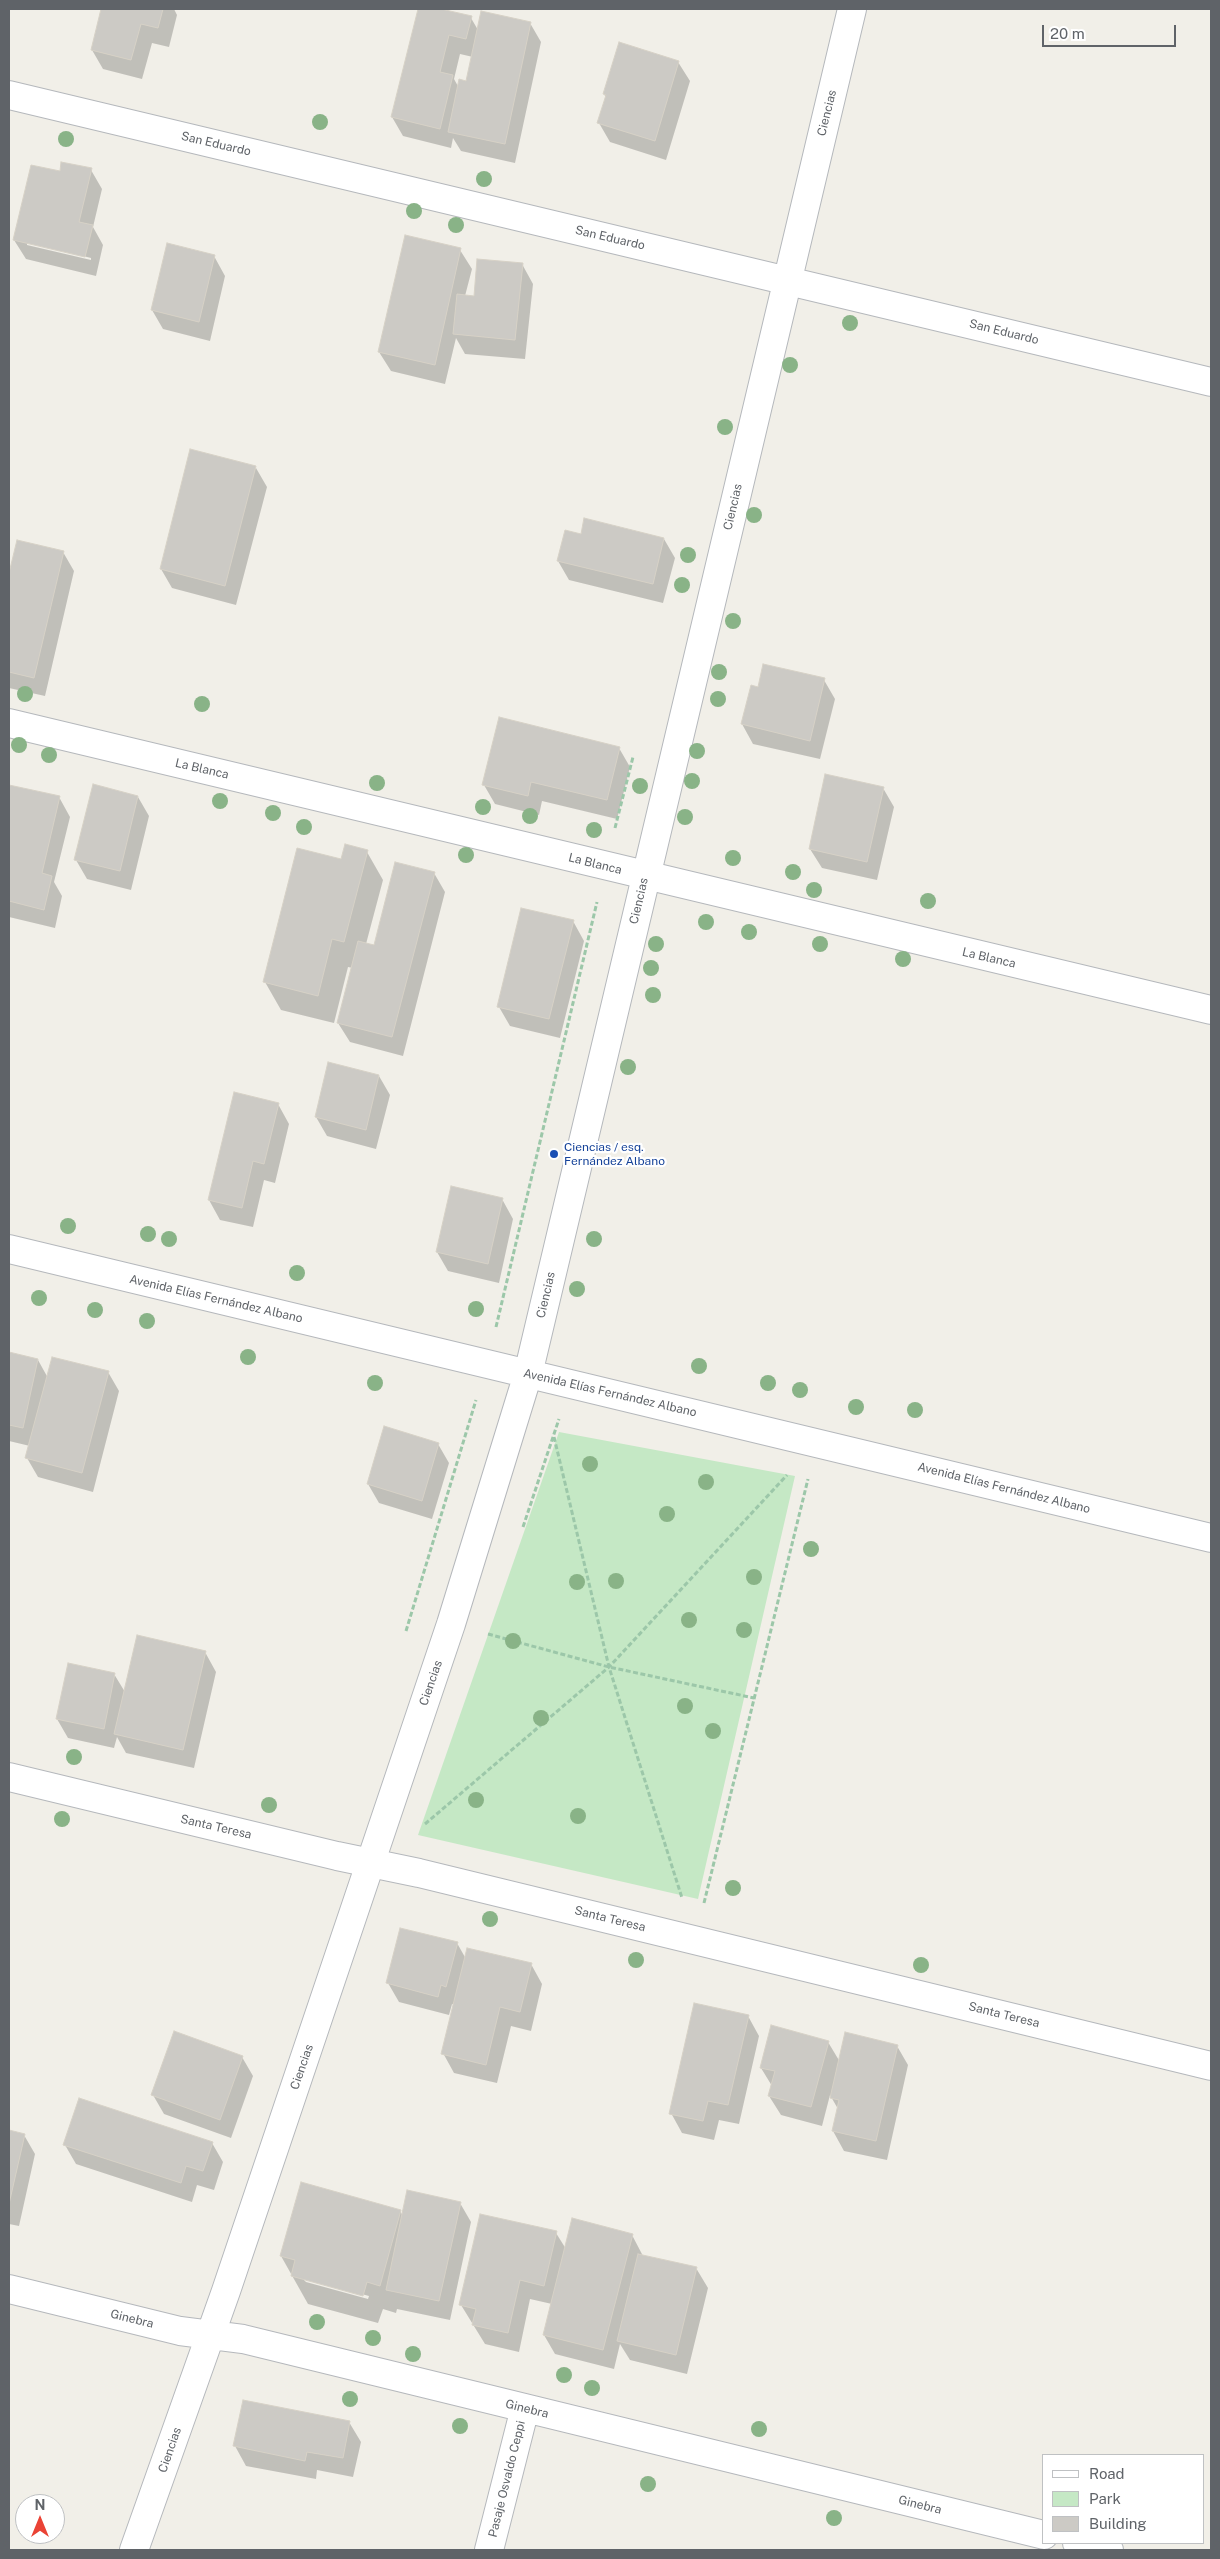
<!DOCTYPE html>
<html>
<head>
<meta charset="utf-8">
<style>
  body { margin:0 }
  #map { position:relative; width:1220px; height:2559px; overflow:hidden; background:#f1efe8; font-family:"Public Sans",sans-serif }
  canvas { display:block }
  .frame { position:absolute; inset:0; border:10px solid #5f6368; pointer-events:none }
  .legend { position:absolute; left:1042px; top:2454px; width:162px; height:90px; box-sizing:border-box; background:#fff; border:1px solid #bfc1c3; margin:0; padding:6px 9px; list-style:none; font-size:15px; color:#5f6368 }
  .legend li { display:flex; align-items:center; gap:10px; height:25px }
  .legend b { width:25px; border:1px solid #bfc1c3 }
  .north { position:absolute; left:15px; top:2494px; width:50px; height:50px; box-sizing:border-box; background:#fff; border:1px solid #bfc1c3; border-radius:50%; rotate:0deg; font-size:14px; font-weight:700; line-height:20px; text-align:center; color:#5f6368 }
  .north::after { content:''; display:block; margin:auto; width:18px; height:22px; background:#ea4335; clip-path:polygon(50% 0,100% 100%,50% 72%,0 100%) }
  .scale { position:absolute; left:1042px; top:25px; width:134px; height:22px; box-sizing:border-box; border:2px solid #5f6368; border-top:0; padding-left:6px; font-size:15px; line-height:18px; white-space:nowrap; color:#5f6368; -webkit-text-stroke:4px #fff; paint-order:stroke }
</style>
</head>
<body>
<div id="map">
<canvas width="1220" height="2559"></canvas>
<div class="frame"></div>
<ul class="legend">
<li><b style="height:6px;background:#fff"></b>Road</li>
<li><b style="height:14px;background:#c5e8c5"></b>Park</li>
<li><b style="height:14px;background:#cccac5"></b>Building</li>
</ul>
<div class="north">N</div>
<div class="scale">20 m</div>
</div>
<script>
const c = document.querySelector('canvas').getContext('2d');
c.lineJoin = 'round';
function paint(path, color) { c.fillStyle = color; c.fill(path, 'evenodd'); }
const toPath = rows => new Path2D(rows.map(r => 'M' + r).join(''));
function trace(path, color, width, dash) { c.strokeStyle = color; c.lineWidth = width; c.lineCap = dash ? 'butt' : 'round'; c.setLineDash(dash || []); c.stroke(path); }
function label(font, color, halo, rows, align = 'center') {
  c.font = font + ' "Public Sans",sans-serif'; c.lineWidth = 4.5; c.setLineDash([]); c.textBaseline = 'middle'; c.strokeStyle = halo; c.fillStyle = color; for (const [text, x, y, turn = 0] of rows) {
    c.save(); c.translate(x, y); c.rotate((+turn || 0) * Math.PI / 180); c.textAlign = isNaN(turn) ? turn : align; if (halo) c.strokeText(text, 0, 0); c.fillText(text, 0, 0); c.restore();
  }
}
paint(toPath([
  [559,1432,795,1476,698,1899,418,1835]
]), '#c5e8c5');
paint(toPath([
  [103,9,174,9,177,15,169,47,152,43,142,79,103,69,92,50],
  [419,9,436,9,471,18,478,30,530,23,541,42,515,163,461,151,453,138,451,148,403,136,392,117],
  [460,54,473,57,467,82,459,88,454,79],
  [678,62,690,81,666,160,610,142,599,123,606,98,604,94],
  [91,170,102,189,93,227,103,245,96,276,26,259,14,240,61,173],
  [27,242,91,258,91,260,27,245],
  [460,250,472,269,465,296,475,297,522,264,533,284,525,359,465,354,456,338,445,384,391,371,379,352],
  [214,256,225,276,210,341,163,329,152,310],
  [256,468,267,487,236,605,172,588,161,569],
  [581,535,664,539,675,558,663,603,569,580,558,561],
  [18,541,63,552,74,571,45,696,9,688,9,578],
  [824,680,835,699,820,759,753,744,742,724,759,688],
  [619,748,630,767,617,819,542,801,539,815,495,804,484,785],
  [9,786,59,797,70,817,54,882,62,896,55,928,9,917],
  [883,788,894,807,877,880,822,868,810,849],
  [138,797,149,816,131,890,87,879,76,860],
  [367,852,383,880,366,944,375,947,434,873,445,892,403,1056,350,1042,338,1023,353,968,348,967,334,1023,281,1010,265,982,342,861],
  [573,921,584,941,560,1038,510,1026,499,1007],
  [379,1076,390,1095,376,1149,327,1136,316,1117],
  [278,1104,289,1124,275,1183,264,1180,253,1227,220,1220,209,1200],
  [502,1199,513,1219,499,1283,448,1271,437,1252],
  [9,1354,38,1360,48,1378,108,1372,119,1391,93,1492,38,1477,27,1458,30,1446,9,1441],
  [438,1444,449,1463,432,1519,379,1503,368,1484],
  [205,1652,216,1672,194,1768,126,1753,117,1737,114,1748,68,1738,57,1719,114,1674,125,1692],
  [457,1943,466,1959,531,1964,542,1984,531,2031,511,2026,497,2083,454,2073,443,2053,455,2005,452,2004,449,2015,399,2002,388,1983],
  [748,2016,759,2036,739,2124,719,2120,714,2140,682,2133,671,2113],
  [828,2042,840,2062,897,2046,908,2065,887,2160,844,2151,833,2131,838,2109,830,2095,822,2126,781,2115,769,2096,772,2086,761,2068],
  [242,2057,253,2076,231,2138,164,2114,153,2095],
  [9,2131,24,2135,35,2154,19,2226,9,2224],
  [212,2143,223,2162,214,2190,197,2185,192,2202,76,2164,65,2145],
  [460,2203,471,2222,450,2320,397,2309,396,2313,383,2309,378,2323,308,2304,281,2256,400,2211,403,2216],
  [302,2278,369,2296,368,2299,306,2282],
  [556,2233,566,2249,632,2235,643,2256,696,2268,708,2288,687,2374,630,2360,620,2344,614,2369,555,2354,544,2335,552,2304,530,2299,519,2352,485,2344,461,2305],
  [349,2422,361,2442,353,2477,317,2470,316,2479,246,2466,235,2446]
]), '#0003');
const building = toPath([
  [101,9,163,9,158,28,141,24,131,60,91,50,101,9],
  [418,9,441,9,472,16,466,39,449,35,440,72,453,75,440,129,391,117,418,9],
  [481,11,531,22,505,144,448,132,459,79,466,81,481,11],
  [619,42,679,61,655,141,597,123,606,95,603,94,619,42],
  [61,162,92,168,79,222,93,225,85,257,13,240,31,165,60,171,61,162],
  [405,235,461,248,435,365,378,352,405,235],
  [167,243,215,255,199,322,151,310,167,243],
  [477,259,523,263,515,340,453,334,457,294,474,296,477,259],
  [190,449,256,466,225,586,160,569,190,449],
  [584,518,664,538,653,584,557,561,565,530,581,534,584,518],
  [17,540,64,551,34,678,9,672,9,573,17,540],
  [763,664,825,678,810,741,741,724,751,685,758,687,763,664],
  [499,717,620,747,607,800,531,782,528,796,482,785,499,717],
  [825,774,884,787,867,862,809,849,825,774],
  [93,784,138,796,120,871,74,860,93,784],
  [9,785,60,796,42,873,52,876,44,910,9,901,9,785],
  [345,844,368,850,344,942,332,939,318,996,263,982,297,848,341,859,345,844],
  [395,862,435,872,392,1037,337,1023,358,941,374,945,395,862],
  [521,908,574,920,549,1019,497,1007,521,908],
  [328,1062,379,1075,366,1130,315,1117,328,1062],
  [234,1092,279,1103,264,1164,253,1161,242,1208,208,1200,234,1092],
  [451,1186,503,1198,488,1264,436,1252,451,1186],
  [9,1352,38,1359,23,1428,9,1425,9,1352],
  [52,1357,109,1371,82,1473,25,1458,52,1357],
  [384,1426,439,1443,422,1501,367,1484,384,1426],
  [137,1635,206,1651,183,1750,114,1734,137,1635],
  [68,1663,115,1673,104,1729,56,1719,68,1663],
  [400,1928,458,1942,446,1987,441,1985,438,1997,386,1983,400,1928],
  [467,1948,532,1963,520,2012,500,2007,486,2065,441,2054,467,1948],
  [694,2003,749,2015,728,2105,708,2101,703,2121,669,2114,694,2003],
  [771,2025,829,2041,811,2107,768,2096,775,2071,760,2068,771,2025],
  [174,2031,243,2056,220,2120,151,2095,174,2031],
  [845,2032,898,2045,876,2141,832,2131,839,2100,830,2098,845,2032],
  [79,2098,213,2142,203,2171,186,2166,181,2183,63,2145,79,2098],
  [9,2130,25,2134,9,2204,9,2130],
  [301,2182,401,2210,380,2286,367,2282,363,2296,291,2276,295,2260,280,2256,301,2182],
  [407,2190,461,2202,439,2301,386,2290,407,2190],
  [480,2214,557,2231,544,2286,520,2280,508,2333,472,2325,476,2309,459,2305,480,2214],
  [572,2218,633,2234,603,2350,543,2335,572,2218],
  [638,2254,697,2267,676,2355,617,2341,638,2254],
  [243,2400,350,2421,343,2458,307,2452,305,2461,233,2446,243,2400]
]);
paint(building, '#cccac5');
trace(building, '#d6d1c6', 1);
const minor = toPath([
  [9,95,1211,382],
  [9,723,1211,1010],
  [9,1249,1211,1538],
  [9,1777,337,1856,419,1873,1211,2066],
  [9,2289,180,2331,243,2339,1044,2535],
  [1077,2543,1109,2550],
  [134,2550,226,2291,451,1624,528,1374,852,9],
  [489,2550,525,2408]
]);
trace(minor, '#b5b8bc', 30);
trace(toPath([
  [615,828,633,757],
  [496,1327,597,902],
  [554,1437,609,1667,682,1898],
  [523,1527,559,1419],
  [406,1631,476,1400],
  [488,1634,609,1667,754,1698],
  [425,1824,609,1667,787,1475],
  [704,1903,808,1479]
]), '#9cc7a9', 3, [5, 2.5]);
trace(minor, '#fff', 28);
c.fillStyle = '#89b387';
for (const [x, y] of [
  [320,122],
  [66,139],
  [484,179],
  [414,211],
  [456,225],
  [850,323],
  [790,365],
  [725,427],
  [754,515],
  [688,555],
  [682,585],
  [733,621],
  [719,672],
  [25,694],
  [718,699],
  [202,704],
  [19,745],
  [697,751],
  [49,755],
  [692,781],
  [377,783],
  [640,786],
  [220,801],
  [483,807],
  [273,813],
  [530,816],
  [685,817],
  [304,827],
  [594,830],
  [466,855],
  [733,858],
  [793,872],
  [814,890],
  [928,901],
  [706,922],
  [749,932],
  [656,944],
  [820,944],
  [903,959],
  [651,968],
  [653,995],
  [628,1067],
  [68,1226],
  [148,1234],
  [169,1239],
  [594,1239],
  [297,1273],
  [577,1289],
  [39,1298],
  [476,1309],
  [95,1310],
  [147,1321],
  [248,1357],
  [699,1366],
  [375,1383],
  [768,1383],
  [800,1390],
  [856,1407],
  [915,1410],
  [590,1464],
  [706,1482],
  [667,1514],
  [811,1549],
  [754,1577],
  [616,1581],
  [577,1582],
  [689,1620],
  [744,1630],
  [513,1641],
  [685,1706],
  [541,1718],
  [713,1731],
  [74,1757],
  [476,1800],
  [269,1805],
  [578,1816],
  [62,1819],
  [733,1888],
  [490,1919],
  [636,1960],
  [921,1965],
  [317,2322],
  [373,2338],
  [413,2354],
  [564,2375],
  [592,2388],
  [350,2399],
  [460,2426],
  [759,2429],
  [648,2484],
  [834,2518]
]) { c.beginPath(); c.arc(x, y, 8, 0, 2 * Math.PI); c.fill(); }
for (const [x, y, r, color] of [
  [554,1154,5,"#1a4fb4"]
]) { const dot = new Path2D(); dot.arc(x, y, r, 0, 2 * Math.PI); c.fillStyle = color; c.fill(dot); trace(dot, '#fff', 2); }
label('12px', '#5f6368', '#fff', [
  ["Ciencias",827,113,-76],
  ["San Eduardo",216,144,13],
  ["San Eduardo",610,238,13],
  ["San Eduardo",1004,332,14],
  ["Ciencias",733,507,-77],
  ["La Blanca",202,769,13],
  ["La Blanca",595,864,14],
  ["Ciencias",639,901,-77],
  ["La Blanca",989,958,13],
  ["Ciencias",546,1295,-77],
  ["Avenida Elías Fernández Albano",216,1299,13],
  ["Avenida Elías Fernández Albano",610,1393,13],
  ["Avenida Elías Fernández Albano",1004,1488,14],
  ["Ciencias",431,1683,-71],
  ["Santa Teresa",216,1827,13],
  ["Santa Teresa",610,1919,14],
  ["Santa Teresa",1004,2015,14],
  ["Ciencias",302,2067,-71],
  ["Ginebra",132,2319,14],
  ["Ginebra",527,2409,14],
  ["Ciencias",170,2450,-71],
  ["Pasaje Osvaldo Ceppi",507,2479,-76],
  ["Ginebra",920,2505,14]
]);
label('12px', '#164399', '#fff', [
  ["Ciencias / esq.",564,1147],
  ["Fernández Albano",564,1161]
], 'left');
</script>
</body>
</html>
